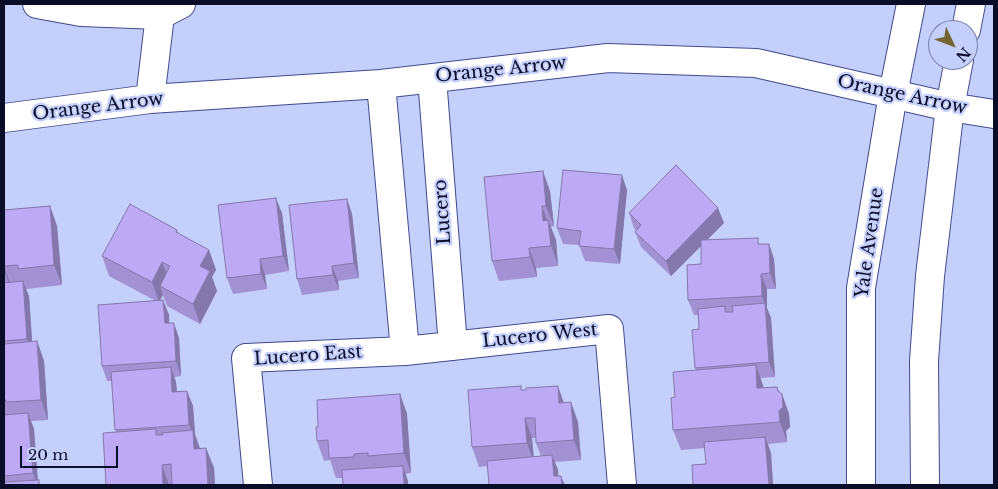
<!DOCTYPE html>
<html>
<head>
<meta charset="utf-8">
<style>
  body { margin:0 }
  #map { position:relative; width:998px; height:489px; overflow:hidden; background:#c4cffc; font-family:"Libre Baskerville",serif }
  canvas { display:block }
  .frame { position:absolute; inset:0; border:5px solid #0a0d27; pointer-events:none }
  .north { position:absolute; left:928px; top:20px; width:50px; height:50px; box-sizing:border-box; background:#c4cffc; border:1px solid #7a81a7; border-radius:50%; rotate:133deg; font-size:14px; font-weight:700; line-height:20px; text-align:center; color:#0a0d27 }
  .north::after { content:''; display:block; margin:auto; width:18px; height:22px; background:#726532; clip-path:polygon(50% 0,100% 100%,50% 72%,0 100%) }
  .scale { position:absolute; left:20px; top:446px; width:98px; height:22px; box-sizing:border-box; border:2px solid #0a0d27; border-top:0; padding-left:6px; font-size:15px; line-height:18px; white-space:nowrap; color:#0a0d27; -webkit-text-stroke:4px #c4cffc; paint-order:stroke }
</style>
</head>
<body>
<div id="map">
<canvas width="998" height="489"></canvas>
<div class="frame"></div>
<div class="north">N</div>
<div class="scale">20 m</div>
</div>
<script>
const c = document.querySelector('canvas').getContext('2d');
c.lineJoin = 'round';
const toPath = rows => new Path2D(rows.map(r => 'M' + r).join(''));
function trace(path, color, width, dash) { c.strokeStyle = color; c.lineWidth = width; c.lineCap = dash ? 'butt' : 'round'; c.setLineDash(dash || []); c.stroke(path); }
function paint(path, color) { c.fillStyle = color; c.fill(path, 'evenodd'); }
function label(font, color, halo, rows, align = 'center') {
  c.font = font + ' "Libre Baskerville",serif'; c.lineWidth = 4.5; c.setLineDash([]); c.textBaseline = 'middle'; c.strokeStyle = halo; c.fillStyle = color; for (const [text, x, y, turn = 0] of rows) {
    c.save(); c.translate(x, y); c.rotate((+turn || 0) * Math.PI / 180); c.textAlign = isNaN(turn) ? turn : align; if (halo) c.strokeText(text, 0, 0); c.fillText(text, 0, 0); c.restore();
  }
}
const minor = toPath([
  [37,4,81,12,160,15,181,4],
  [432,78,453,346],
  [381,84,405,351],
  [150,99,160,15,156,4],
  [4,118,150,99,381,84,608,58,756,63,950,107,994,114],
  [258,485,246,358,405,351,609,329,622,485]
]);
const major = toPath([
  [966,30,971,4],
  [861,485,861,288,893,94,911,4],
  [925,485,924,361,930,276,950,107,959,60]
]);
trace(minor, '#404b8b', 30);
trace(major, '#404b8b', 30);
trace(minor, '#fff', 28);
trace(major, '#fff', 28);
paint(toPath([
  [627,190,620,264,585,261,579,245,563,244,557,228],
  [550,191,554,226,551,227,556,240,558,266,536,268,537,277,499,281,492,261],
  [347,199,352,214,359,278,338,281,339,290,302,295,297,279],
  [50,206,57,226,62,285,26,289,29,296,32,342,37,341,44,361,48,420,31,421,34,429,38,480,4,485,4,210],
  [282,213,289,271,265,275,267,289,233,294,227,278],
  [629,213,724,223,707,240,761,244,769,244,774,259,776,289,767,289,767,308,771,318,775,377,760,378,763,388,777,387,779,392,782,394,789,414,790,427,786,431,787,442,768,444,771,453,773,485,693,485,706,464,705,448,681,450,673,430,675,397,696,370,695,368,699,329,698,315,694,315,688,300,701,264,701,246,671,276,641,247,635,232,636,230,634,228],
  [177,230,179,234,209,250,216,270,212,277,217,291,200,324,167,306,163,295,160,300,163,300,169,315,169,323,179,338,181,376,174,377,176,382,177,391,187,391,193,406,195,434,200,448,206,448,214,468,215,485,169,485,116,432,112,381,107,381,102,366,156,301,109,276,102,256],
  [522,390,564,402,578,422,581,460,555,462,558,470,558,476,565,485,487,466,479,467,472,447],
  [532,438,536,438,536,443,541,456,534,456],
  [400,394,407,414,411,473,405,474,408,481,408,485,343,485,342,478,336,478,330,460,324,461,317,441,318,427]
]), '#a292d3');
paint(toPath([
  [543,171,550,191,554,226,546,206],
  [622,175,627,190,620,264,614,249],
  [276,198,282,213,289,271,283,256],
  [347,199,352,214,359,278,354,263],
  [50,206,57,226,62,285,54,265],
  [542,206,549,226,548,220,556,240,558,266,543,221],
  [718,208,724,223,671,276,666,261],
  [769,244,774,259,776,289,770,273],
  [529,248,536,268,537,277,530,257],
  [209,250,216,270,212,277,217,291,200,324,193,304,200,266],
  [260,259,265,275,267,289,261,274],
  [162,262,170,282,160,286,163,295,159,302,152,282],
  [4,266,11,286,11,290,4,270],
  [332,266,338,281,339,290,333,275],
  [761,274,767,289,767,308,771,318,775,377,769,362,766,307,762,296],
  [23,281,29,296,33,354,27,339],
  [163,300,169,315,170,338,165,323],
  [174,323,179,338,181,376,176,361],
  [37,341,44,361,48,420,41,400],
  [756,365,763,385,764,408,757,388],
  [171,367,176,382,178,407,172,392],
  [558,386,565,406,559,403],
  [777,387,782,400,782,394,789,414,790,427,786,431,787,442,780,422],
  [187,391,193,406,195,434,200,450,194,449,194,436,189,425],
  [400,394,407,414,411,473,404,453],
  [571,402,578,422,581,460,574,440],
  [28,413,34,429,38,485,37,485,33,473],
  [525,418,532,438,534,463,527,443],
  [765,437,771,453,773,485,769,485],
  [206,448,214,468,215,485,208,485],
  [552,455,558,470,559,485,554,476],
  [162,465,169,485,163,485],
  [403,466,408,481,408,485,404,485],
  [561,476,565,485,562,485]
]), '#8477ac');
const building = toPath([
  [676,165,718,208,666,261,635,232,641,225,629,213,676,165],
  [563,170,622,175,614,249,579,246,581,231,557,228,563,170],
  [543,171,546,206,542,206,543,221,548,220,551,246,529,248,530,257,492,261,484,177,543,171],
  [276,198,283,256,260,259,261,274,227,278,218,205,276,198],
  [347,199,354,263,332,266,333,275,297,279,289,205,347,199],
  [130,204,177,230,176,232,209,250,200,266,210,271,193,304,160,286,170,266,162,262,152,282,102,256,130,204],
  [50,206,54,265,18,269,18,265,4,266,4,210,50,206],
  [758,238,758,244,769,244,770,273,761,274,762,296,688,300,687,265,701,264,701,240,758,238],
  [23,281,27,339,4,341,4,283,23,281],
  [163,300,165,323,174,323,176,361,102,366,98,305,163,300],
  [765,303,769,362,695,368,692,330,699,329,698,309,725,306,725,312,733,312,732,306,765,303],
  [37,341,41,400,7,402,6,400,4,400,4,344,37,341],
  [756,365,757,388,777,387,778,391,782,394,783,407,779,411,780,422,673,430,671,398,675,397,673,372,756,365],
  [171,367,172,392,187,391,189,425,115,430,111,372,171,367],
  [521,386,521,390,526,390,526,388,558,386,559,403,571,402,574,440,536,443,535,418,525,418,527,443,472,447,468,390,521,386],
  [400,394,404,453,368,456,368,453,354,454,354,457,329,458,328,440,317,441,316,427,318,427,317,400,400,394],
  [28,413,33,473,4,476,4,415,28,413],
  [156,429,156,435,163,435,162,433,193,430,194,449,206,448,208,485,172,485,171,464,162,465,163,485,106,485,103,433,156,429],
  [765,437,769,485,693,485,692,465,706,464,704,442,765,437],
  [552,455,554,476,561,476,562,485,489,485,487,461,552,455],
  [403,466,404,485,343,485,342,470,403,466],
  [39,480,39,485,4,485,4,482,39,480]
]);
paint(building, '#bcaaf5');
trace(building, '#8477ac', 1);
label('18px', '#0a0d27', '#c4cffc', [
  ["Orange Arrow",501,70,-6],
  ["Orange Arrow",902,95,12],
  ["Orange Arrow",98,107,-7],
  ["Lucero",443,212,-94],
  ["Yale Avenue",870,243,-82],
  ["Lucero West",540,336,-6],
  ["Lucero East",308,356,-4]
]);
</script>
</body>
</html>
